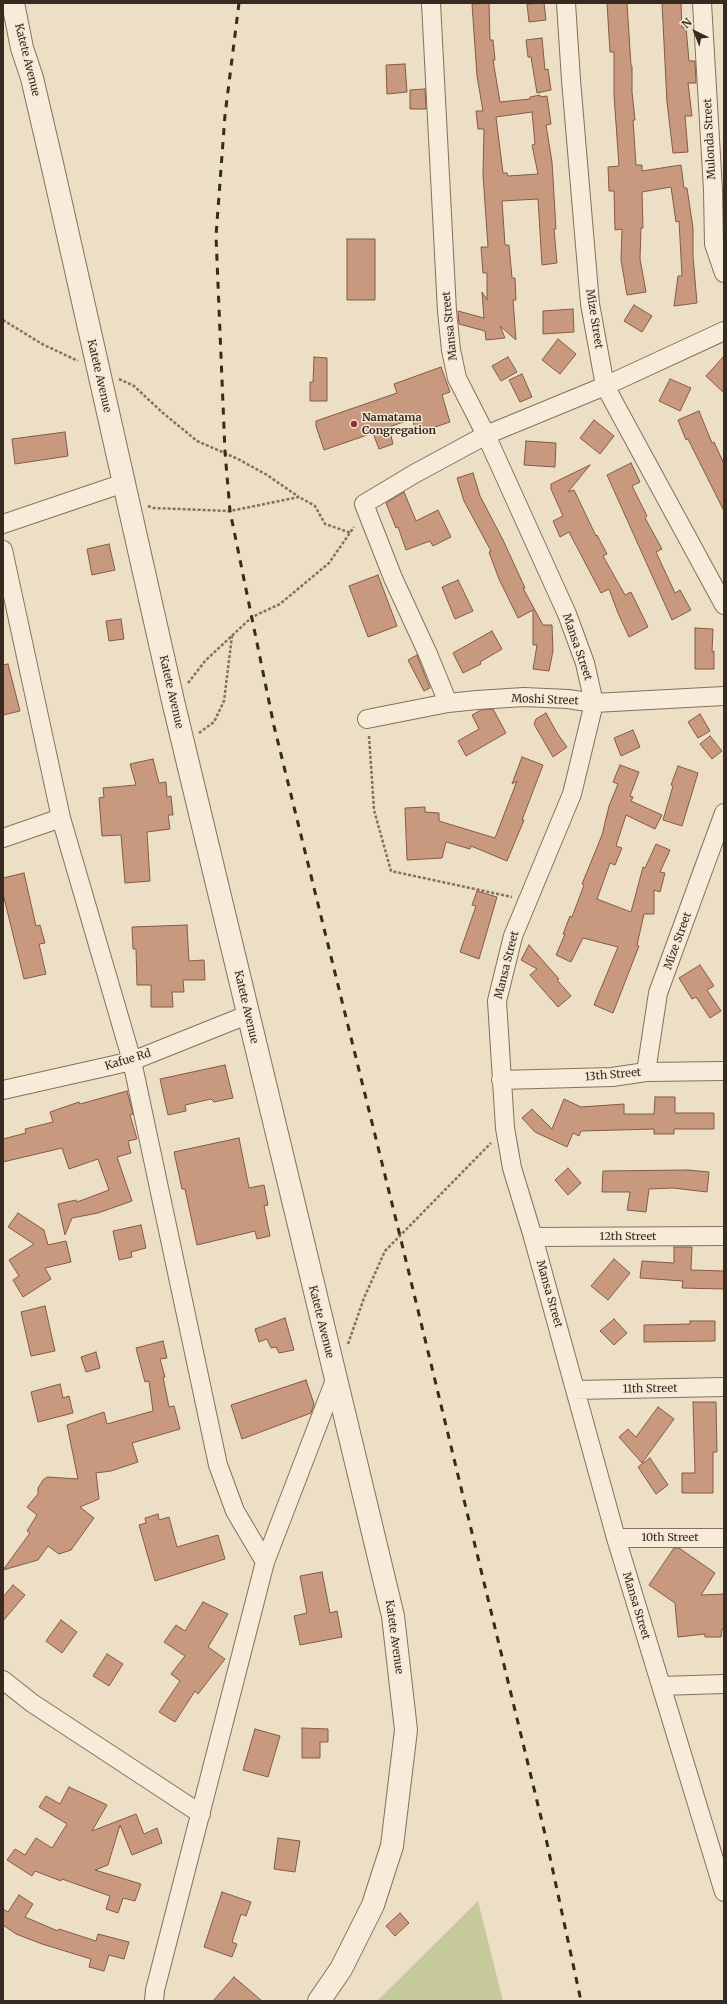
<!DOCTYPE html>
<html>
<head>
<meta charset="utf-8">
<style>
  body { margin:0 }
  #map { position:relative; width:727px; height:2004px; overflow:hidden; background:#ecdfc6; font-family:Merriweather,serif }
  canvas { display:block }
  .frame { position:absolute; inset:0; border:4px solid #372a20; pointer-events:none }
  .north { position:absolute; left:675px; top:12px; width:40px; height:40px; -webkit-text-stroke:3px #f4e9d5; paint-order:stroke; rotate:317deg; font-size:11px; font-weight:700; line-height:16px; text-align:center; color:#372a20 }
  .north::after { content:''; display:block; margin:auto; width:14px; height:18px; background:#372a20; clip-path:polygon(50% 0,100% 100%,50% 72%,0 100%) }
</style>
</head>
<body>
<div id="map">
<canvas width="727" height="2004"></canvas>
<div class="frame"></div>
<div class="north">N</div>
</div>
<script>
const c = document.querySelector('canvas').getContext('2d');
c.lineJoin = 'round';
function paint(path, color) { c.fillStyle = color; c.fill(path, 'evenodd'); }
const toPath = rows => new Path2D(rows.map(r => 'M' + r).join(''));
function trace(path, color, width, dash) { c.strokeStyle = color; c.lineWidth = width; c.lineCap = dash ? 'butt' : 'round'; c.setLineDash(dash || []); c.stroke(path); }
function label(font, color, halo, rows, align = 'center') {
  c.font = font + ' Merriweather,serif'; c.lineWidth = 3; c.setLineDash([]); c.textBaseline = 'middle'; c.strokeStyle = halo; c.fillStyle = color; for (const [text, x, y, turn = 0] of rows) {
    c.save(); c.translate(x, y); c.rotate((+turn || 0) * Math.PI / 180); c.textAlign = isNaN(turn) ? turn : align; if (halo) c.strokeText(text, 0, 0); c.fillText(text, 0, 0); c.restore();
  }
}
paint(toPath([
  [478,1901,503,2001,377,2001]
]), '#c6ca9a');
const building = toPath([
  [489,3,490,40,493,40,495,60,493,60,500,102,530,99,530,97,540,95,540,97,547,96,551,124,546,125,552,162,556,229,554,229,557,263,542,265,538,199,502,201,505,245,509,245,512,278,515,278,516,300,513,300,516,340,500,326,505,338,486,340,485,331,459,324,458,311,484,318,482,292,487,300,487,273,483,273,481,247,488,247,483,175,484,129,478,129,476,111,483,111,477,76,472,4,489,3],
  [532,112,535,144,532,145,538,174,508,176,507,173,503,173,496,117,532,112],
  [544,3,546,20,529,22,527,4,544,3],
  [607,3,627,3,631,66,632,66,632,92,635,120,633,120,636,165,642,165,642,171,681,165,684,188,687,188,693,228,693,256,697,303,674,306,678,276,682,276,679,221,676,222,671,187,642,192,643,228,641,228,640,259,646,292,627,295,621,260,622,229,615,230,614,191,609,191,608,167,619,166,614,95,614,52,610,52,607,3],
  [662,3,681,3,682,28,686,27,689,61,695,61,696,83,688,83,692,116,685,116,688,152,673,153,667,102,662,3],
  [542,38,545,70,548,69,551,90,537,93,531,57,528,57,526,40,542,38],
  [405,64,407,92,387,94,386,65,405,64],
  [425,89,426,109,410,109,410,90,425,89],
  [347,239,375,239,375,300,347,300,347,239],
  [634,305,652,316,642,332,624,321,634,305],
  [573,309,574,332,543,334,543,311,573,309],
  [558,339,576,354,560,374,542,360,558,339],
  [724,356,724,393,706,376,724,356],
  [314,357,327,358,327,401,310,401,310,382,313,382,314,357],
  [508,357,517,372,501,381,492,366,508,357],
  [441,367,450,392,442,395,450,422,417,433,412,419,389,427,393,444,379,449,373,433,324,450,316,426,316,421,397,393,394,384,441,367],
  [522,374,532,397,520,402,509,380,522,374],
  [670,379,691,388,680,411,659,401,670,379],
  [699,411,712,443,714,442,724,464,724,511,688,439,686,440,678,420,699,411],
  [594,420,614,436,600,454,580,438,594,420],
  [65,432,68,456,15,464,12,439,65,432],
  [526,441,556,443,555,467,524,465,526,441],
  [631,463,640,482,632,486,647,516,645,518,662,549,656,552,675,593,680,590,691,610,672,620,607,475,631,463],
  [590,465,568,492,574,490,596,536,597,535,607,554,603,556,625,595,631,592,648,627,629,637,618,613,609,589,601,593,569,532,560,537,553,521,563,516,551,489,551,484,590,465],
  [473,473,480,496,503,540,525,588,523,588,543,625,552,625,553,651,549,671,533,669,537,645,533,645,533,610,518,618,499,579,489,552,491,551,464,501,457,478,473,473],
  [404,492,416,521,438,510,451,537,433,546,430,541,406,550,398,527,396,528,386,503,404,492],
  [109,544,115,570,92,575,87,549,109,544],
  [378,575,397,626,368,637,349,586,378,575],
  [458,580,473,611,455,619,442,587,458,580],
  [121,619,124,639,109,641,106,621,121,619],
  [695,628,713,629,712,652,714,651,714,669,695,669,695,628],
  [492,631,502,649,480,662,481,664,463,673,453,653,492,631],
  [417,655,430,688,424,691,408,660,417,655],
  [8,664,20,711,3,715,3,665,8,664],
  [493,709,506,733,466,756,458,741,479,729,472,715,481,710,493,709],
  [546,713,557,733,567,747,553,757,534,724,536,719,546,713],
  [700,714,710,731,698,738,688,722,700,714],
  [633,730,640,747,621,756,614,738,633,730],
  [710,736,722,751,712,759,700,744,710,736],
  [522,757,543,765,522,820,524,820,507,861,471,846,470,849,446,842,442,858,407,860,405,808,425,807,425,812,439,813,439,821,495,838,517,781,512,784,522,757],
  [153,759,159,783,166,782,167,797,171,796,173,815,168,815,170,829,147,832,150,881,125,883,121,835,102,836,99,798,104,797,103,788,136,785,130,764,153,759],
  [620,765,639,772,630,796,633,797,631,801,662,815,655,829,626,815,616,846,622,848,615,865,610,863,597,899,631,912,643,867,645,868,656,844,670,850,660,872,665,873,660,892,654,890,654,914,644,914,637,945,639,946,613,1013,594,1005,618,947,583,938,571,962,556,955,565,934,563,934,570,916,572,917,584,885,582,884,602,835,609,806,618,784,613,782,620,765],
  [678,766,698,773,682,826,663,820,673,786,671,785,678,766],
  [24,873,36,926,40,925,45,943,39,944,46,974,24,979,3,894,3,878,24,873],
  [477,891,497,897,479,959,460,952,476,906,472,905,477,891],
  [187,925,189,961,204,960,205,980,183,980,184,992,172,992,173,1007,151,1007,151,985,137,985,136,949,133,949,132,927,187,925],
  [529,945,559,979,557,980,571,996,558,1007,530,975,537,969,521,960,529,945],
  [700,965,714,986,707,990,721,1011,710,1018,696,997,692,999,679,978,700,965],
  [225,1065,233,1098,214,1102,211,1099,185,1105,186,1111,168,1115,160,1079,225,1065],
  [127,1091,133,1114,130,1115,137,1139,128,1141,131,1153,117,1157,132,1201,98,1213,72,1218,65,1235,58,1204,76,1200,77,1202,109,1190,98,1159,69,1169,62,1148,3,1162,3,1139,26,1133,25,1129,53,1122,50,1112,79,1102,80,1104,127,1091],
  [655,1097,675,1097,675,1113,714,1113,714,1129,674,1129,674,1134,654,1134,654,1129,581,1131,579,1136,573,1133,567,1147,535,1132,522,1118,532,1109,552,1129,564,1099,581,1107,624,1104,624,1114,654,1114,655,1097],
  [239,1138,249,1188,264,1185,268,1205,264,1206,270,1236,257,1239,255,1231,197,1245,185,1189,182,1189,174,1152,239,1138],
  [568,1168,581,1183,568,1195,555,1180,568,1168],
  [688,1170,709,1172,707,1192,673,1188,649,1189,646,1212,627,1210,630,1192,602,1192,603,1171,688,1170],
  [18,1213,44,1230,48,1245,66,1241,71,1262,45,1268,51,1279,23,1297,13,1280,19,1276,9,1260,34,1244,8,1227,18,1213],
  [141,1225,146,1248,131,1252,132,1257,119,1260,113,1231,141,1225],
  [674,1247,692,1247,691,1270,724,1271,724,1289,682,1288,683,1281,640,1278,642,1261,674,1263,674,1247],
  [614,1259,630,1273,608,1300,591,1286,614,1259],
  [45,1306,55,1351,31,1356,21,1312,45,1306],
  [285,1318,294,1350,279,1353,276,1347,271,1348,267,1339,259,1342,255,1329,285,1318],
  [614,1319,627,1333,614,1345,600,1331,614,1319],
  [690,1321,715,1321,715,1341,644,1342,644,1325,690,1324,690,1321],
  [163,1341,167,1358,160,1359,165,1377,163,1377,169,1407,174,1406,180,1429,132,1443,138,1462,111,1471,96,1473,99,1499,80,1507,94,1518,71,1550,59,1554,48,1546,38,1560,3,1570,30,1533,27,1531,37,1515,27,1507,38,1494,38,1488,43,1480,47,1477,78,1479,67,1425,104,1412,107,1424,153,1411,149,1381,145,1382,136,1348,163,1341],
  [96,1352,100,1368,86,1372,81,1357,96,1352],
  [306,1380,314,1404,311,1413,242,1439,231,1405,306,1380],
  [60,1384,63,1398,69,1396,73,1413,38,1422,31,1392,60,1384],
  [693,1402,716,1402,717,1452,713,1452,713,1493,682,1493,682,1473,695,1473,693,1402],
  [658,1407,674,1419,642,1463,619,1437,628,1429,636,1437,658,1407],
  [650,1458,668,1485,656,1494,638,1467,650,1458],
  [158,1514,159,1520,169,1517,177,1547,218,1535,225,1559,155,1581,139,1525,146,1523,145,1518,158,1514],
  [674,1548,679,1548,715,1573,701,1595,724,1594,724,1629,722,1629,721,1637,705,1637,705,1634,678,1637,675,1603,649,1585,674,1548],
  [322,1572,330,1613,337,1611,342,1637,300,1645,294,1616,307,1613,300,1576,322,1572],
  [13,1585,25,1595,3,1621,3,1597,13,1585],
  [203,1602,228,1614,208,1647,225,1659,198,1694,195,1691,175,1722,159,1712,180,1681,171,1674,185,1656,164,1642,176,1625,185,1631,203,1602],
  [61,1620,77,1632,62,1653,46,1641,61,1620],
  [107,1654,123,1664,109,1686,93,1676,107,1654],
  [302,1728,328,1729,328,1742,320,1742,320,1758,302,1758,302,1728],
  [255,1729,280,1736,268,1777,243,1770,255,1729],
  [69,1787,107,1805,92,1831,136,1814,144,1834,157,1828,162,1843,132,1855,120,1825,108,1865,95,1870,141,1884,135,1901,123,1898,118,1913,106,1909,110,1896,62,1879,61,1881,35,1871,32,1876,7,1860,15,1849,25,1855,36,1838,52,1848,67,1824,39,1807,46,1796,60,1804,69,1787],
  [278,1838,300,1841,295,1872,274,1869,278,1838],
  [222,1892,251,1902,246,1916,241,1914,232,1942,237,1944,232,1957,204,1947,222,1892],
  [19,1895,33,1904,25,1917,58,1931,59,1929,96,1941,98,1934,129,1942,124,1959,109,1955,104,1971,89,1967,91,1959,42,1944,16,1934,3,1925,3,1909,8,1912,19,1895],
  [400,1913,409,1923,395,1936,386,1926,400,1913],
  [234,1977,262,2001,213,2001,234,1977]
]);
paint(building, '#c8997e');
trace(building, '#845a44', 1);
const minor = toPath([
  [431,3,447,311,451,350,457,378,486,435,567,614,585,663,594,703,572,794,513,936,497,1001,505,1128,512,1168,533,1237,616,1538,724,1892],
  [566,3,571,80,590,304,605,386,724,605],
  [702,3,713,190,714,244,724,273],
  [3,524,124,483],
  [3,550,61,818,132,1061,218,1465,235,1511,265,1562],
  [448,703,428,654,393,578,364,504,414,474,486,435,605,386,724,331],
  [367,719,448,703,477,700,524,697,568,699,594,703,724,696],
  [3,838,61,818],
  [646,1072,658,993,724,813],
  [501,1080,612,1077,646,1072,724,1071],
  [3,1090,132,1061,247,1015],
  [533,1237,724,1236],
  [575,1390,724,1387],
  [616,1538,724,1538],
  [3,1680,32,1703,201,1814],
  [661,1686,724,1684],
  [154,2001,155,1990,265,1562,335,1380]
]);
const tertiary = toPath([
  [13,3,22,48,32,78,53,168,173,701,393,1616,406,1730,392,1846,373,1905,341,1969,319,2001]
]);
trace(minor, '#86705c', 20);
trace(tertiary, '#86705c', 24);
trace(toPath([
  [3,320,42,344,78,361],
  [119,379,134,386,163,413,197,441,238,459,267,475,299,497],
  [148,506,153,508,230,511,299,497,315,506,325,524,351,533],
  [188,683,205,661,252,617,280,604,329,563,354,527],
  [199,733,214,722,224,701,232,636],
  [369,736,374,810,391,871,512,897],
  [348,1344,364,1298,385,1251,491,1143]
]), '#86705c', 2.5, [3, 2]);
trace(minor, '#f7ecd9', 18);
trace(tertiary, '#f7ecd9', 22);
trace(toPath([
  [239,3,225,115,216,236,225,452,230,511,274,726,400,1236,545,1834,581,2001]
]), '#372a20', 3, [7, 7]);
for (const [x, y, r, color] of [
  [354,424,4,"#923036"]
]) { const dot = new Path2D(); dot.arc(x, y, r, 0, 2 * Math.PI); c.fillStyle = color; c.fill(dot); trace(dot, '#f4e9d5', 1.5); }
label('11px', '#372a20', '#f4e9d5', [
  ["Katete Avenue",27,60,76],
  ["Mulonda Street",710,139,-93],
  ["Mize Street",594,319,81],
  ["Mansa Street",450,326,-96],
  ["Katete Avenue",99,376,77],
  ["Mansa Street",577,647,71],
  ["Katete Avenue",171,692,77],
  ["Moshi Street",545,700,2],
  ["Mize Street",678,941,-70],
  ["Mansa Street",507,965,-76],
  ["Katete Avenue",246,1007,77],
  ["Kafue Rd",128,1060,-17],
  ["13th Street",613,1075,-5],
  ["12th Street",628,1237],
  ["Mansa Street",549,1294,74],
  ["Katete Avenue",321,1322,76],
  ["11th Street",650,1389,-1],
  ["10th Street",670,1538],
  ["Mansa Street",636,1606,73],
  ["Katete Avenue",394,1637,82]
]);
label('bold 11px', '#372a20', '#f4e9d5', [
  ["Namatama",362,418],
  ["Congregation",362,431]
], 'left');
</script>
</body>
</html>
